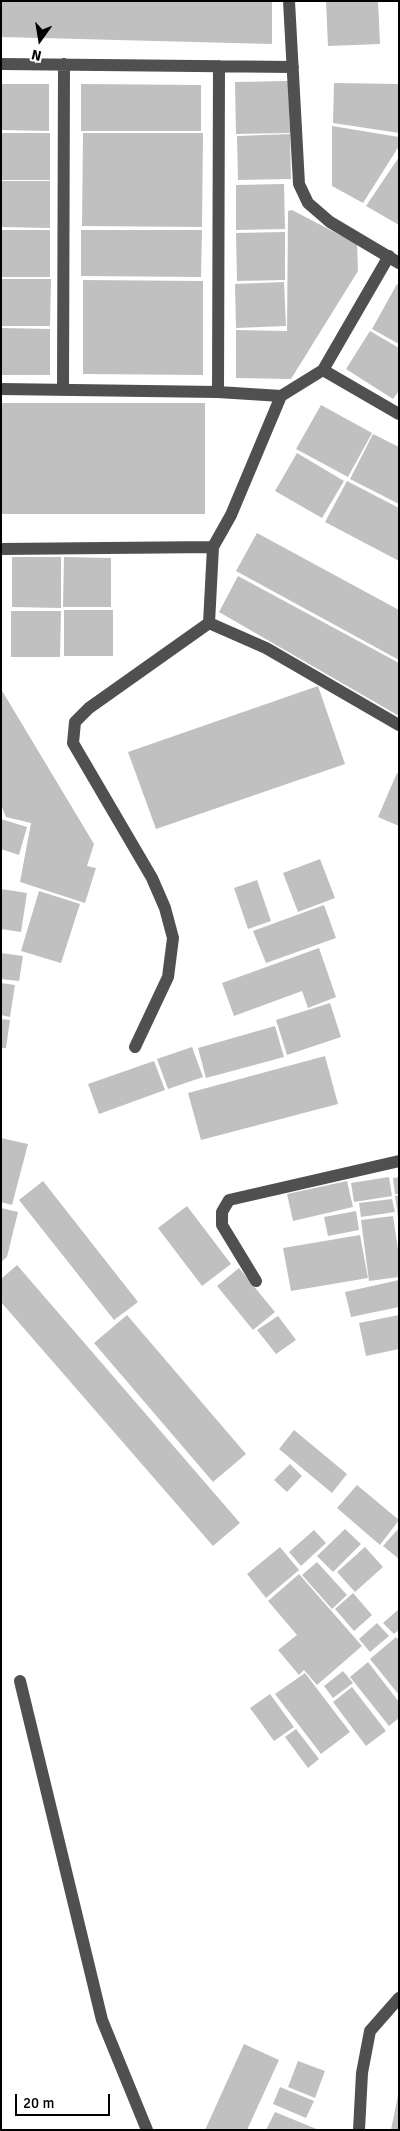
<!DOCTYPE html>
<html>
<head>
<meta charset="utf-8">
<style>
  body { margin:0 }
  #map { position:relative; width:400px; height:2131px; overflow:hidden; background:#fff; font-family:Signika,sans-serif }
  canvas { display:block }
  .frame { position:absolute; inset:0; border:2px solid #000; pointer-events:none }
  .north { position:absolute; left:15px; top:15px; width:50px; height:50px; -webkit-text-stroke:4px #fff; paint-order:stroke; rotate:193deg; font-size:14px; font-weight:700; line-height:20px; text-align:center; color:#000 }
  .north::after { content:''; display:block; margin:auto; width:18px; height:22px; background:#000; clip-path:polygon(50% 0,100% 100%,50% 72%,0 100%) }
  .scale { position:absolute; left:15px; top:2094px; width:95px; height:22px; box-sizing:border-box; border:2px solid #000; border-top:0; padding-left:6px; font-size:15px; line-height:18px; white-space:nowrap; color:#000; -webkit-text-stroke:4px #fff; paint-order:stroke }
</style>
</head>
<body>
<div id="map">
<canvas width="400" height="2131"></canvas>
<div class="frame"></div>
<div class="north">N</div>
<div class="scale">20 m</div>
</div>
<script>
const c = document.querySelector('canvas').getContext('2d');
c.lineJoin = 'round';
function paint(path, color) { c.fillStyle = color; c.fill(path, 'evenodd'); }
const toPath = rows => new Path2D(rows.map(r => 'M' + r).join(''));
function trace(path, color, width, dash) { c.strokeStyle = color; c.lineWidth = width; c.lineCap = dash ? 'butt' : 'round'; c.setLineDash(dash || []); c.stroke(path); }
paint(toPath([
  [1,1,272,1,272,44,1,37],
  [326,1,378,1,380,44,328,46],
  [288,81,290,133,236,134,235,82],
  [334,83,399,84,399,133,333,123],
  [1,84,49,84,49,131,1,130],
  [81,84,201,85,201,131,81,131],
  [332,126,399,137,399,146,363,203,332,186],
  [1,133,50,133,50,180,1,180],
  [83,133,203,133,202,227,82,226],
  [290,134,291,179,238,180,237,136],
  [399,157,399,225,366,206],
  [1,181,50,181,50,228,1,227],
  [284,184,285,229,236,230,236,185],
  [292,210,357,244,358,271,291,379,236,378,236,330,287,331,288,211],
  [1,230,50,230,50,277,1,277],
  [81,230,202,230,201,277,81,276],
  [285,232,285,280,237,281,236,233],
  [1,279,51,279,50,326,1,326],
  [83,280,203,281,203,375,83,374],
  [284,282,286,326,236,328,235,284],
  [397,284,399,285,399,344,372,329],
  [1,328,50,329,50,375,1,375],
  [370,331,399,348,399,391,393,399,346,369],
  [1,403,205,403,205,514,1,514],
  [321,405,372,433,348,477,296,449],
  [373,434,399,447,399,504,350,479],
  [297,453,344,481,322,518,275,491],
  [347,481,399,508,399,561,325,522],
  [257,533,399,610,399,660,236,571],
  [12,557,61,557,61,608,12,607],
  [64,557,111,558,111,607,63,607],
  [238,576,399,663,399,716,219,612],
  [64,610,113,610,113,656,64,656],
  [11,611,61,611,60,657,11,657],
  [318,686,345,764,156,829,128,752],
  [1,689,94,844,87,866,96,868,85,903,20,882,31,823,6,817,1,805],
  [397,773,399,774,399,826,378,817],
  [1,819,27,827,19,855,1,849],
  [320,859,335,898,298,912,283,873],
  [257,880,271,921,248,929,234,888],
  [1,889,27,893,21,932,1,929],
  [39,891,80,904,61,963,21,951],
  [324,905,336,938,266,963,253,931],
  [319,948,336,997,308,1008,302,991,234,1016,222,983],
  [1,953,23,956,19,981,1,979],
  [1,983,15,985,10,1017,1,1015],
  [330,1003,341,1037,287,1055,276,1020],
  [1,1019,10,1020,6,1048,1,1048],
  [275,1026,284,1057,206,1078,198,1048],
  [192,1047,203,1077,168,1089,157,1059],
  [325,1056,338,1104,201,1140,188,1093],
  [154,1061,165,1090,99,1114,88,1084],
  [1,1138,28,1144,12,1205,1,1202],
  [389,1177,392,1196,354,1202,351,1183],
  [399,1177,399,1194,395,1194,393,1178],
  [43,1181,138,1302,114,1320,19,1200],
  [347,1181,353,1207,293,1221,287,1194],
  [399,1195,399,1217,398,1217,395,1196],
  [392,1199,395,1212,361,1217,359,1203],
  [187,1206,231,1264,202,1286,158,1228],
  [1,1208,18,1212,7,1257,1,1262],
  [356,1211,359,1230,328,1236,324,1217],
  [393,1216,399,1256,399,1277,369,1281,361,1220],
  [360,1235,368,1278,291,1291,283,1248],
  [17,1265,240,1523,213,1546,1,1302,1,1279],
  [239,1268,275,1312,253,1330,217,1286],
  [399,1280,399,1307,351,1317,345,1292],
  [127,1315,246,1454,213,1482,94,1343],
  [399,1315,399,1349,366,1356,359,1323],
  [278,1316,296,1340,276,1354,257,1330],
  [294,1430,347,1474,332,1493,279,1449],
  [290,1464,302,1476,287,1492,274,1480],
  [357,1485,399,1520,380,1545,337,1508],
  [399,1528,399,1559,383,1546],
  [345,1529,361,1544,333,1572,317,1556],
  [314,1530,326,1543,301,1566,289,1552],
  [280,1547,299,1570,266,1598,247,1574],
  [365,1547,383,1567,355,1592,337,1572],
  [317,1562,347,1595,332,1609,302,1575],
  [299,1574,362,1646,317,1685,304,1670,299,1675,278,1650,297,1635,268,1601],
  [353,1593,372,1615,354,1631,335,1609],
  [399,1609,399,1630,394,1634,383,1623],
  [377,1623,389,1636,370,1652,359,1639],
  [396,1637,399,1640,399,1695,370,1659],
  [368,1662,399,1702,399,1718,389,1726,350,1677],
  [343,1671,353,1683,333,1698,324,1686],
  [305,1673,350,1732,321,1754,275,1694],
  [352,1687,386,1731,366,1746,333,1702],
  [270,1694,294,1727,274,1741,250,1708],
  [296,1729,319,1759,308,1768,285,1737],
  [244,2044,279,2060,247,2130,205,2130],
  [298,2061,325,2071,315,2098,288,2087],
  [280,2087,314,2101,306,2118,273,2104],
  [398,2095,399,2130,391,2130],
  [275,2112,319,2130,266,2130]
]), '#c0c0c0');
trace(toPath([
  [289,1,299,184,308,203,330,222,399,263],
  [1,64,293,67],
  [323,370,399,414],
  [1,389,218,392,281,396],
  [63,390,64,64],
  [218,392,219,66],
  [1,549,213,547],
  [209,623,213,547,231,515,281,396,323,370,389,256],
  [209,623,266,648,399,725],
  [135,1047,168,977,173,938,165,908,152,878,73,743,75,722,89,708,209,623],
  [256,1281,222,1225,222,1212,229,1200,399,1161],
  [20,1681,102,2020,147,2130],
  [359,2130,362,2073,370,2031,399,1998]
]), '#505050', 12);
</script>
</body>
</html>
